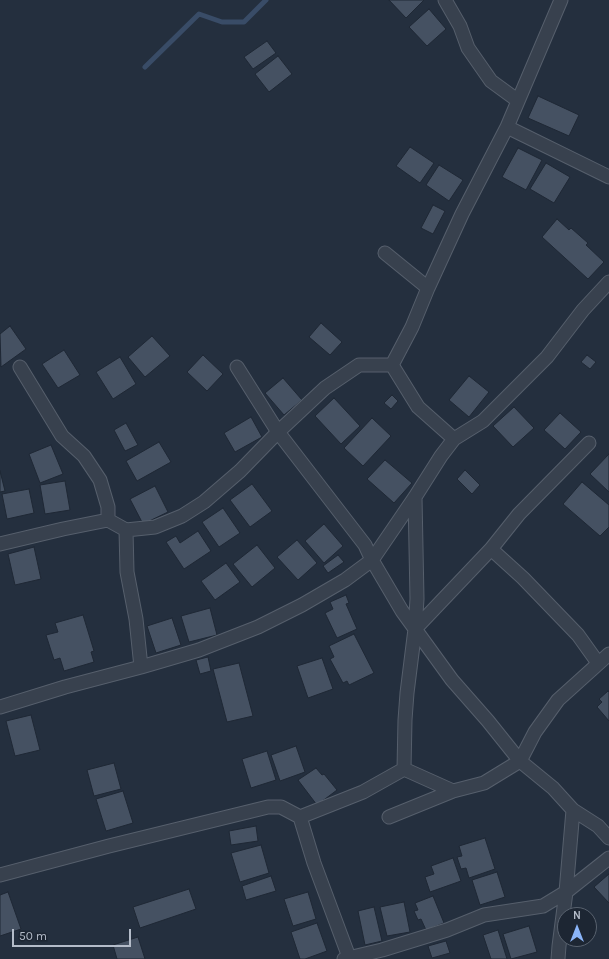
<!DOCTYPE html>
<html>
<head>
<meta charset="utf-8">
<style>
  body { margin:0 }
  #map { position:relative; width:609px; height:959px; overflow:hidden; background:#242f3e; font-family:Karla,sans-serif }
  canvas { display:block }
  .north { position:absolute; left:557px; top:907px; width:40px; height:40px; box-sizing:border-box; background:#1d2633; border:1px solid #59626f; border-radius:50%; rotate:0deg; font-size:11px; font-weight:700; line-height:16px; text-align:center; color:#b4bcc9 }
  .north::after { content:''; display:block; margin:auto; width:14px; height:18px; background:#8ab4f8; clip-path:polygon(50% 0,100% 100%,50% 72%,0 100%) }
  .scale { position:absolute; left:12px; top:929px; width:119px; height:18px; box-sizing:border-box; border:2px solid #b4bcc9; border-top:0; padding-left:5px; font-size:12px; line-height:14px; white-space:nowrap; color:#b4bcc9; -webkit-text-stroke:3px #1d2633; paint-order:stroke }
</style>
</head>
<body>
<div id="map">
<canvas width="609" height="959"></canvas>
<div class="north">N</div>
<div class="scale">50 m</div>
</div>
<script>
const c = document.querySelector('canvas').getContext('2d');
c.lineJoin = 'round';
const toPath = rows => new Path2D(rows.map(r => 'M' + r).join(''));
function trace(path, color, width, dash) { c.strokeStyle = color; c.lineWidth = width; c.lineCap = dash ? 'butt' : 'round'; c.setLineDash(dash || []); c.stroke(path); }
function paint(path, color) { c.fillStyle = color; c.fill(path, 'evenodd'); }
trace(toPath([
  [145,67,199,14,222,22,244,22,266,0]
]), '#394c67', 5);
const building = toPath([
  [389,0,424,0,406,18,389,0],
  [429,9,446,29,427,46,409,27,429,9],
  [267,41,276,53,253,69,244,57,267,41],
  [278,56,292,74,269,92,255,74,278,56],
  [538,96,579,115,569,136,528,118,538,96],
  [410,147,434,163,420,183,396,166,410,147],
  [518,148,542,160,526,190,502,177,518,148],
  [546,163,570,177,554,203,530,189,546,163],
  [439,165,463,180,449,201,426,185,439,165],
  [433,205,445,211,433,234,421,228,433,205],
  [557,219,569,230,571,228,588,243,586,245,604,262,588,279,542,237,557,219],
  [321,323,342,342,330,355,309,337,321,323],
  [10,326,26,349,1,367,0,334,10,326],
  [152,336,170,356,145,377,128,357,152,336],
  [64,350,80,375,58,388,42,364,64,350],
  [203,355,223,374,207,391,187,372,203,355],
  [587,355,596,362,590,369,581,362,587,355],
  [120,357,136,384,113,399,96,372,120,357],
  [469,376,489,392,469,417,449,400,469,376],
  [283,378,302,400,284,415,265,393,283,378],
  [392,395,398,401,391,409,384,403,392,395],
  [334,398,360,426,341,444,315,416,334,398],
  [514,407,534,428,513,447,493,426,514,407],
  [560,413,581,432,565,449,544,430,560,413],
  [251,417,262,437,235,452,224,433,251,417],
  [372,418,391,436,363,466,344,448,372,418],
  [126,423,138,445,125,451,114,430,126,423],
  [159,442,171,462,137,481,126,461,159,442],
  [51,445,63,474,40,483,29,454,51,445],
  [609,454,609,492,590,474,609,454],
  [385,460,412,483,394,503,367,479,385,460],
  [465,470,480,485,472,494,457,479,465,470],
  [0,471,5,491,0,492,0,471],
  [65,481,70,510,45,514,40,485,65,481],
  [582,482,609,505,609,527,600,536,563,504,582,482],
  [252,484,272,511,250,527,230,500,252,484],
  [155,486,168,512,143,524,130,499,155,486],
  [29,489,34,513,7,519,2,494,29,489],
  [223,508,240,533,219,547,202,522,223,508],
  [324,524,343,546,324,563,305,541,324,524],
  [198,531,211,551,184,569,166,542,176,536,180,543,198,531],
  [297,540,317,563,298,580,277,557,297,540],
  [257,545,275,568,252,587,233,564,257,545],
  [34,547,41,579,15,585,8,554,34,547],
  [338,555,344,562,328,573,323,566,338,555],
  [226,563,240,582,215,600,201,581,226,563],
  [346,595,349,603,346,604,357,629,337,638,325,613,333,609,330,602,346,595],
  [210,608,217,635,189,642,181,616,210,608],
  [83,615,94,651,91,652,94,662,64,671,60,658,54,660,46,635,58,632,55,623,83,615],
  [172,618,181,645,156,653,147,626,172,618],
  [354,634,374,673,349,685,347,681,343,683,330,659,334,657,329,646,354,634],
  [208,657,211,671,200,674,196,660,208,657],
  [322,658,333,689,308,698,297,666,322,658],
  [239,663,253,716,227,722,213,669,239,663],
  [608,691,609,692,609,721,597,707,602,702,599,699,608,691],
  [31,715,40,750,15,756,6,721,31,715],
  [296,746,305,772,280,781,271,755,296,746],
  [267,751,276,780,251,788,242,759,267,751],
  [114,763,121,789,94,796,87,770,114,763],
  [316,768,322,775,324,774,337,790,317,805,298,780,316,768],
  [123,791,133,823,106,831,96,799,123,791],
  [256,826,258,841,231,845,229,831,256,826],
  [485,838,495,869,469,878,466,868,461,869,457,857,462,856,459,846,485,838],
  [261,845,269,873,240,882,231,853,261,845],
  [453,858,461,881,430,892,425,877,434,874,431,866,453,858],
  [497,872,505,897,480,905,472,880,497,872],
  [609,874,609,903,594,887,609,874],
  [271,876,276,891,246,900,242,886,271,876],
  [189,889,196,909,140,928,133,907,189,889],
  [8,892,21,929,0,936,0,895,8,892],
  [308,892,316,919,293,926,284,899,308,892],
  [433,896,444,923,426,930,421,919,418,920,414,911,418,910,415,903,433,896],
  [404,902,410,932,387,936,380,907,404,902],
  [374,907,382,941,365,945,358,911,374,907],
  [317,923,327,951,305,959,300,959,291,932,317,923],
  [529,926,537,952,511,959,503,934,529,926],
  [498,930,507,959,491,959,483,935,498,930],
  [138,937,145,959,117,959,113,945,138,937],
  [446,941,450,953,432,958,428,946,446,941]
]);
paint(building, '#455162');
trace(building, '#1f2835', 1);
const minor = toPath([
  [445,0,460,26,468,48,491,81,517,100],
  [507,127,609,177],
  [385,253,428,288],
  [392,365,412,327,428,288,462,214,507,127,561,0],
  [392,365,418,407,454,439,483,421,547,357,583,310,609,282],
  [20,367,62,436,84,456,100,480,108,507,108,520],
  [237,367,278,432,365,545,372,560,402,611,452,680,488,721,520,761,553,788,573,810,598,826,609,838],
  [126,530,127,572,136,619,141,667],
  [0,544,63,529,108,520,126,530,155,527,182,516,204,502,240,471,278,432,325,388,359,365,392,365],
  [491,549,523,578,578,635,598,663],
  [415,629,491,549,519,514,589,443],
  [0,707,65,687,141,667,199,650,258,627,302,605,345,580,372,560,415,497,441,456,454,439],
  [404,769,405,720,407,693,415,629,417,599,415,497],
  [404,769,453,791],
  [300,817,363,792,404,769],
  [389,817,453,791,484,783,520,761,535,732,558,700,609,654],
  [0,875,109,846,268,807,281,807,300,817,314,863,349,957],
  [344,959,382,950,447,930,484,915,543,906,566,892,609,858],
  [558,959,559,946,566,892,573,810]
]);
trace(minor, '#565f6c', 15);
trace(minor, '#38414e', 13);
</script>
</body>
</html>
